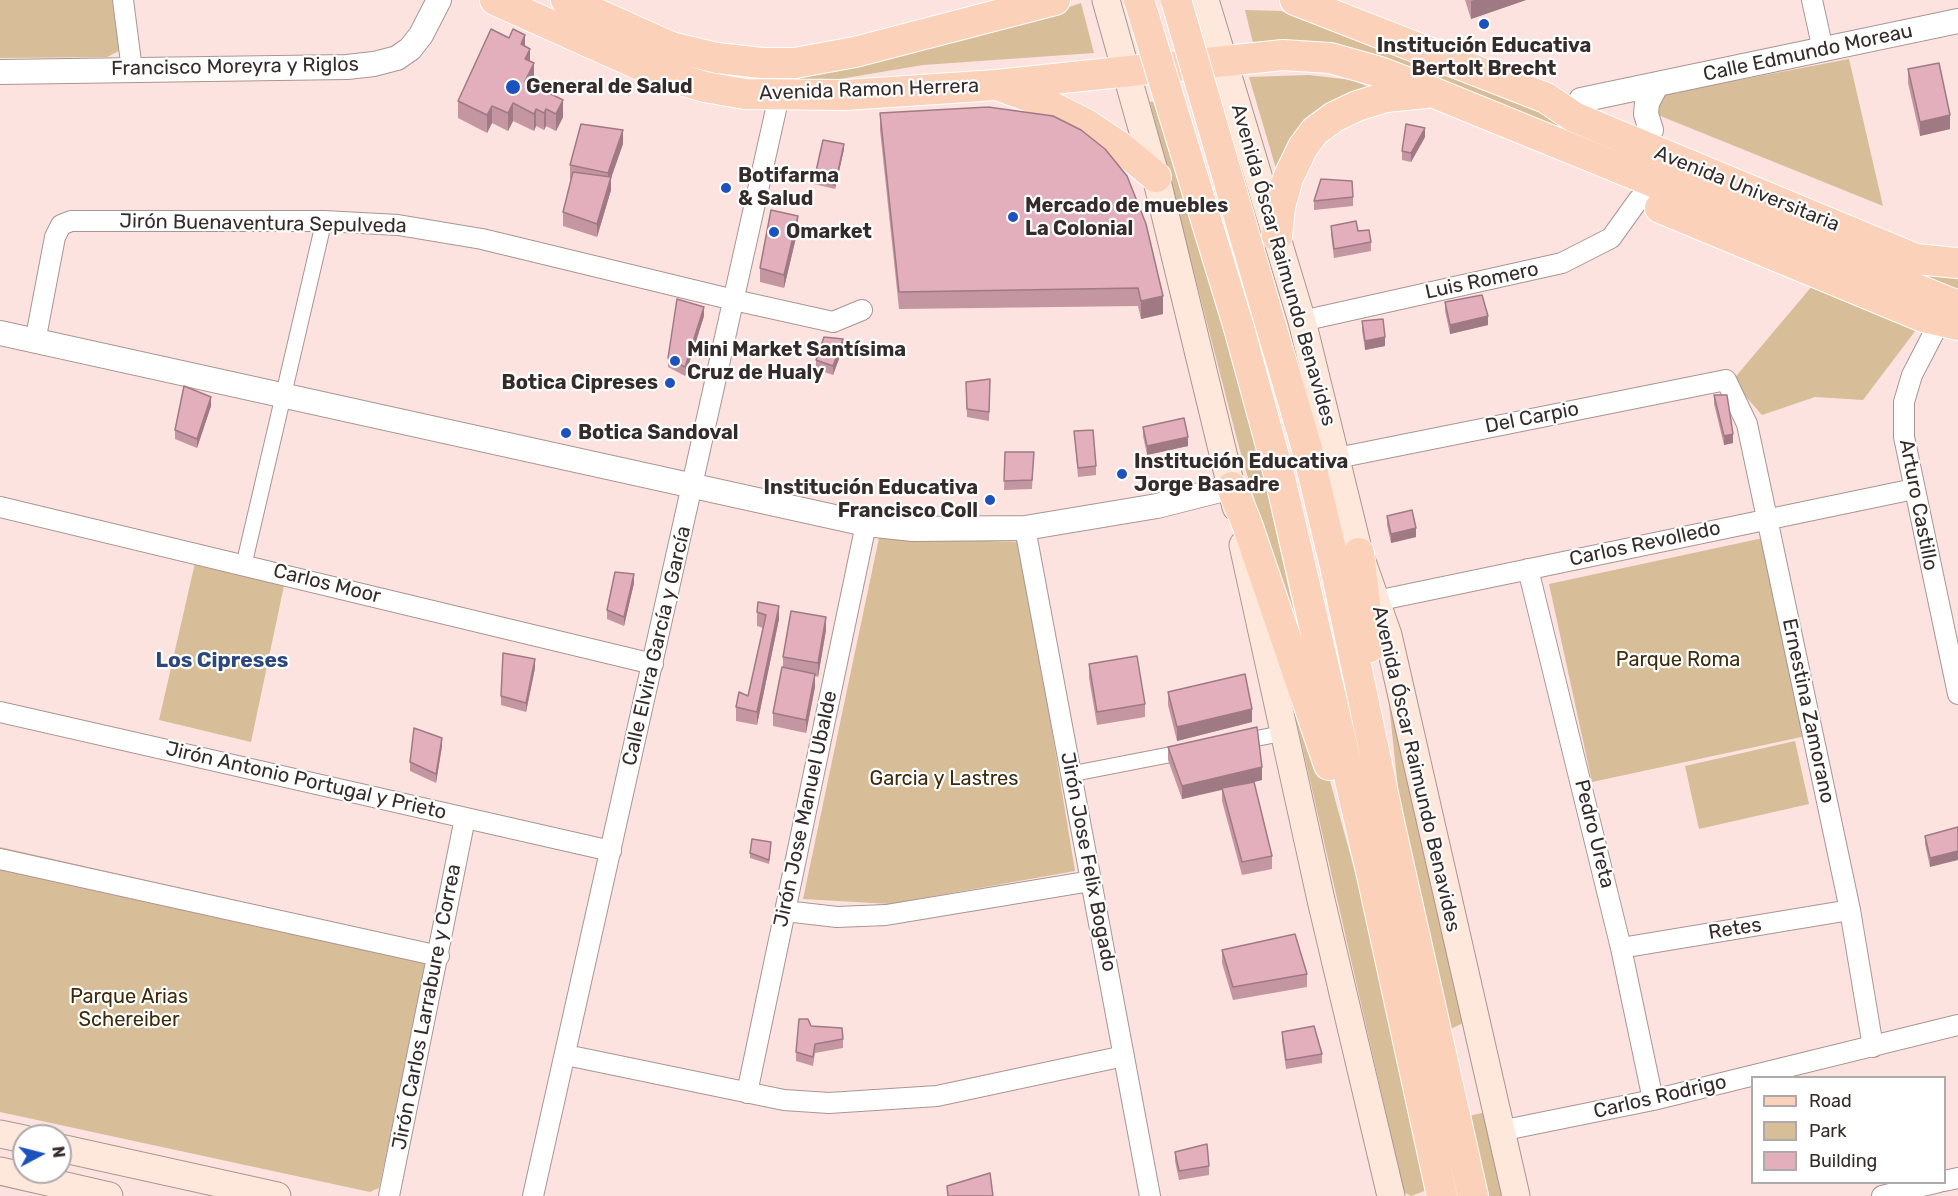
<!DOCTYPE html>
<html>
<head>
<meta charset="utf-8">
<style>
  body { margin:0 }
  #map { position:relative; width:1958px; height:1196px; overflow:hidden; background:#fce3e0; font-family:Rubik,sans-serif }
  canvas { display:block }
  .legend { position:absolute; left:1751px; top:1076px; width:195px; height:108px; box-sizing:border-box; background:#fff; border:2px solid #aeaaaa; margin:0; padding:8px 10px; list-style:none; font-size:18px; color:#342b2a }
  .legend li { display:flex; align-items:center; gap:12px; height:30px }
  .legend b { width:30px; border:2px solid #aeaaaa }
  .north { position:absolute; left:12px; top:1124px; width:60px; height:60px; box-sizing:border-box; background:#fff; border:2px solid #aeaaaa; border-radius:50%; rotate:83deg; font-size:16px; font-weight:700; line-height:24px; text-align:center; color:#342b2a }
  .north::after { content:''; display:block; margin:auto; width:21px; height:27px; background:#1d51be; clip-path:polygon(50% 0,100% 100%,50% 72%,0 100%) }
</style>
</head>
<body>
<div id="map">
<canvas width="1958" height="1196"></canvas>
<ul class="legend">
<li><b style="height:8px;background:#fcd1b9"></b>Road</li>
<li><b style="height:16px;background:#d7bd98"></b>Park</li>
<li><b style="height:16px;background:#e3afbc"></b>Building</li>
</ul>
<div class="north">N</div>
</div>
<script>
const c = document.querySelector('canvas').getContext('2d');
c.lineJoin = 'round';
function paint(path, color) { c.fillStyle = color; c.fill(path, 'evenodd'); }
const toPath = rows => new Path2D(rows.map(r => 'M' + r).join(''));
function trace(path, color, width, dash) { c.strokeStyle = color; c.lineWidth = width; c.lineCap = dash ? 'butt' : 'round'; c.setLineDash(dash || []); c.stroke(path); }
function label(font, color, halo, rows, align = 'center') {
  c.font = font + ' Rubik,sans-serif'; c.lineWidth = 4.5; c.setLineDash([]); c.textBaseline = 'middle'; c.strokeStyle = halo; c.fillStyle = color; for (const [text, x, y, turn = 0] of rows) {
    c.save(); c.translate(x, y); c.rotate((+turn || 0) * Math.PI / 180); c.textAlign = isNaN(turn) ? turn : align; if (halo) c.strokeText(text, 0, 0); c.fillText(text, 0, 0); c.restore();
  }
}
paint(toPath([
  [0,0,112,0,119,51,107,57,0,58],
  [1081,3,1094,53,923,65,786,88,787,78,1009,27],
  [1245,10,1281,11,1312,21,1958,271,1958,290,1355,50,1254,47],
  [1849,59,1883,206,1653,113,1660,95],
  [1309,75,1352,80,1385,94,1368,97,1280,182,1249,77],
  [1157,101,1221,313,1264,478,1302,648,1263,528,1239,447,1150,102],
  [1818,279,1919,326,1863,400,1815,397,1762,415,1732,381],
  [879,538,1021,542,1075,871,890,904,803,899],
  [1763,538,1806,736,1592,782,1549,584],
  [195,563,285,581,251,742,159,720],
  [1275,627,1324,759,1389,996,1427,1190,1411,1196,1404,1192],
  [1386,676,1468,1021,1448,1030,1404,845],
  [1795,741,1809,804,1699,829,1685,766],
  [0,847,432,945,379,1188,370,1192,0,1112],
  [1486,1112,1506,1196,1488,1196,1469,1116]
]), '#d7bd98');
const pedestrian = toPath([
  [244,564,324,221],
  [1239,742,1284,733],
  [1071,774,1189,751]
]);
const minor = toPath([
  [123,0,132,70],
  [1812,0,1823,50],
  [1302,321,1562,263,1611,238,1639,199],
  [1940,321,1912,375,1904,402,1904,437,1958,694],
  [35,342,55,237,61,225,71,221,324,221,398,225,482,239,734,300,833,322,862,310],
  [1337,458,1726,380,1747,424,1850,910,1873,1047],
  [0,507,653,664],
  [1025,528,1150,1196],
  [1528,569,1621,948,1653,1100],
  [1376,601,1914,489],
  [0,712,611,851],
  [0,859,439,956],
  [785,911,837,917,886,915,1091,881],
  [1621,948,1850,910],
  [566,1055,784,1100,829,1103,937,1096,1124,1056],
  [747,1093,866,524],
  [1500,1131,1653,1100,1958,1025],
  [1944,1181,1958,1178],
  [389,1196,465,818],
  [533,1196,779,96],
  [1882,1196,1939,1182]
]);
const tertiary = toPath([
  [0,72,347,67,374,64,397,58,410,49,421,35,439,0],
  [1581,100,1958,21],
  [1651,130,1646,114,1647,103,1657,84],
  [0,333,866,524,913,529,1025,528,1157,506,1232,487]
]);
const secondary = toPath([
  [1106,0,1158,185,1236,507],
  [1205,0,1302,321,1359,553,1388,635,1516,1196],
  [1243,545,1321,900,1391,1196],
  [0,1134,24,1139],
  [60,1148,277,1196],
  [0,1171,109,1196]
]);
const primary = toPath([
  [495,0,660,74,705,87,745,94,846,95,996,85,1283,55,1330,58,1380,72,1432,92,1958,306],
  [566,0,671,47,717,58,762,63,795,63,855,52,1055,0],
  [1295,0,1546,98,1574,117,1916,259,1958,263],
  [1002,87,1038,100,1086,124,1119,146,1156,177],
  [1660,208,1923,317,1958,325],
  [1277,236,1280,207,1288,178,1303,147,1315,131,1334,117,1357,106,1386,97,1426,93],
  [1268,316,1307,449,1335,566,1390,826,1473,1196],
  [1239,328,1281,482,1371,871,1442,1196],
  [1232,487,1247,524,1329,765],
  [1359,553,1370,647]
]);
trace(pedestrian, '#ab9592', 17);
trace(minor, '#ab9592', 22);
trace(tertiary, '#ab9592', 26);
trace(secondary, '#ab9592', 29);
trace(primary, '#fff', 32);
trace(pedestrian, '#fff', 15);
trace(minor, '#fff', 20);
trace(tertiary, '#fff', 24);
trace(secondary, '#fee8dc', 27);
trace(primary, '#fcd1b9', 30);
const primaryBridge = toPath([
  [1139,0,1239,328],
  [1176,0,1268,316]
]);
trace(primaryBridge, '#fff', 32, []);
trace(primaryBridge, '#fcd1b9', 30);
paint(toPath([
  [1465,0,1526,0,1471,19],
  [525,46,530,61,534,80,531,85,563,117,556,131,546,126,544,130,536,126,534,131,513,121,508,131,492,123,487,133,458,118,458,101],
  [1908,69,1950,129,1920,136,1908,83],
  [880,113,1081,130,1163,314,1141,319,1138,306,899,309,880,130],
  [1425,137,1411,162,1402,160,1402,151],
  [623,144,611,177,611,190,597,237,563,226,563,212,571,179,570,179,570,165],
  [844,149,835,189,814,184,814,180],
  [1353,197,1353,206,1314,210,1314,201],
  [1331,226,1358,231,1371,242,1371,251,1334,258,1331,235],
  [798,229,784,288,760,282,760,268],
  [1445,302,1488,325,1450,334,1445,311],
  [704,316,685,376,668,367,668,358],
  [1362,321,1385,346,1365,350,1362,330],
  [843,348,833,375,816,369,816,360],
  [990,379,989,421,967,417,966,382],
  [1714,395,1733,443,1724,445,1714,404],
  [211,406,197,448,175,439,175,430],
  [1143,427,1188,446,1147,455,1143,436],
  [1074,431,1096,466,1096,475,1078,477],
  [1005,452,1034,452,1032,489,1004,490],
  [1387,516,1416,537,1391,543,1387,525],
  [634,583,624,626,607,619,607,610],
  [757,612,779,619,757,725,736,721,736,707,748,696,763,628,757,626],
  [826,630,818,677,815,676,815,687,806,733,773,726,773,713,783,667,783,657],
  [1089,664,1145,704,1145,717,1097,725,1089,678],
  [535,668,526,712,501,705,501,696],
  [1168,692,1252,722,1177,741,1168,705],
  [442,746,436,783,410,771,410,762],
  [1168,747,1262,780,1254,782,1272,856,1272,869,1242,875,1222,801,1222,790,1182,799,1168,760],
  [1958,827,1930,867,1925,844,1925,836],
  [771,847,769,864,750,858,750,853],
  [1222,950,1307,974,1307,987,1233,1000,1222,963],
  [811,1026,843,1039,843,1048,815,1053,813,1066,796,1061,796,1052],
  [1282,1032,1322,1054,1322,1063,1286,1069,1282,1041],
  [1175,1152,1209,1166,1209,1175,1179,1180,1175,1161]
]), '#c396a2');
paint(toPath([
  [1474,0,1526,0,1471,19,1471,1],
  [525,35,525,53,521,44],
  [530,49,530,66,525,59],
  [534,63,534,80,525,99,525,81],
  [563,100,563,117,556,131,556,114],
  [513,103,513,121,508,131,508,113],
  [492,106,492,123,487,133,487,115],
  [536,109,536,126,534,131,534,114],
  [546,109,546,126,544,130,544,113],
  [1950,115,1950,129,1920,136,1920,122],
  [1425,128,1425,137,1411,162,1411,153],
  [623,130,623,144,608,187,608,173],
  [844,144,844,149,835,189,835,185],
  [611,177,611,190,597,237,597,224],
  [798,216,798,229,784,288,784,275],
  [1163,296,1163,314,1141,319,1141,301],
  [704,307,704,316,685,376,685,367],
  [1488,316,1488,325,1450,334,1450,325],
  [1385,337,1385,346,1365,350,1365,341],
  [843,339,843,348,833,375,833,366],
  [211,397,211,406,197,448,197,439],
  [1733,434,1733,443,1724,445,1724,436],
  [1188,437,1188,446,1147,455,1147,446],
  [1416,528,1416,537,1391,543,1391,534],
  [634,574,634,583,624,626,624,617],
  [779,606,779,619,757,725,757,712],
  [826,617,826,630,818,677,818,663],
  [535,659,535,668,526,712,526,703],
  [815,674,815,687,806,733,806,720],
  [1252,709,1252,722,1177,741,1177,727],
  [442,738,442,746,436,783,436,774],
  [1262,767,1262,780,1182,799,1182,786],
  [1958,851,1958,860,1930,867,1930,858]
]), '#9f7a84');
const building = toPath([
  [491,29,509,38,513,29,525,35,521,44,530,49,525,59,534,63,525,81,563,100,556,114,546,109,544,113,536,109,534,114,513,103,508,113,492,106,487,115,458,101,491,29],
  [1939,63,1950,115,1920,122,1908,69,1939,63],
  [988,107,1053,116,1081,130,1105,149,1127,176,1146,224,1163,296,1141,301,1138,288,899,292,880,113,988,107],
  [581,124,623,130,608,173,570,165,581,124],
  [1406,124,1425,128,1411,153,1402,151,1406,124],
  [823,140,844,144,835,185,814,180,823,140],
  [573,172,611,177,597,224,563,212,573,172],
  [1321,179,1352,181,1353,197,1314,201,1321,179],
  [771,210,798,216,784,275,760,268,771,210],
  [1356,221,1358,231,1369,230,1371,242,1334,249,1331,226,1356,221],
  [1482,295,1488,316,1450,325,1445,302,1482,295],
  [677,299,704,307,685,367,668,358,677,299],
  [1383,319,1385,337,1365,341,1362,321,1383,319],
  [824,337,843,339,833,366,816,360,824,337],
  [990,379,989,412,967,409,966,382,990,379],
  [184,386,211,397,197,439,175,430,184,386],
  [1714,395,1727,395,1733,434,1724,436,1714,395],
  [1184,418,1188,437,1147,446,1143,427,1184,418],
  [1093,430,1096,466,1078,468,1074,431,1093,430],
  [1005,452,1034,452,1032,480,1004,481,1005,452],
  [1412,510,1416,528,1391,534,1387,516,1412,510],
  [615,572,634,574,624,617,607,610,615,572],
  [758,602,779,606,757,712,736,707,739,692,748,696,766,615,757,612,758,602],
  [791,611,826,617,818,663,783,657,791,611],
  [503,653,535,659,526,703,501,696,503,653],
  [1137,656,1145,704,1097,712,1089,664,1137,656],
  [782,667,815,674,806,720,773,713,782,667],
  [1245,674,1252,709,1177,727,1168,692,1245,674],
  [1257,727,1262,767,1182,786,1168,747,1257,727],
  [414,728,442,738,436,774,410,762,414,728],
  [1254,782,1272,856,1242,862,1222,788,1254,782],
  [1958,827,1958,851,1930,858,1925,836,1958,827],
  [752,839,771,842,769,860,750,853,752,839],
  [1295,934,1307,974,1233,987,1222,950,1295,934],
  [799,1019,808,1019,811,1026,842,1028,843,1039,815,1044,813,1057,796,1052,799,1019],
  [1314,1026,1322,1054,1286,1060,1282,1032,1314,1026],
  [1207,1144,1209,1166,1179,1171,1175,1152,1207,1144],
  [990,1173,993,1196,948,1196,947,1186,990,1173]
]);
paint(building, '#e3afbc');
trace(building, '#9f7a84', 1.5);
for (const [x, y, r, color] of [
  [1484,24,6,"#1d51be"],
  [513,87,8,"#1d51be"],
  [726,188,6,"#1d51be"],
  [1013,217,6,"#1d51be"],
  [774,232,6,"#1d51be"],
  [675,361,6,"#1d51be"],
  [670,383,6,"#1d51be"],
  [566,433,6,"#1d51be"],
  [1122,474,6,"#1d51be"],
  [990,500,6,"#1d51be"]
]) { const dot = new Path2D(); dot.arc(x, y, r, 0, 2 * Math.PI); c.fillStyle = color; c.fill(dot); trace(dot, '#fff', 2); }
label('bold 20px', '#342b2a', '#fff', [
  ["Institución Educativa",1484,46,"center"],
  ["Bertolt Brecht",1484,69,"center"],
  ["General de Salud",526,87],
  ["Botifarma",738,176],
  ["& Salud",738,199],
  ["Mercado de muebles",1025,206],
  ["La Colonial",1025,229],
  ["Omarket",786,232],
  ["Mini Market Santísima",687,350],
  ["Cruz de Hualy",687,373],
  ["Botica Cipreses",658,383,"right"],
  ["Botica Sandoval",578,433],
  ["Institución Educativa",1134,462],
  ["Jorge Basadre",1134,485],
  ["Institución Educativa",978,488,"right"],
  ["Francisco Coll",978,511,"right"]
], 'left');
label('20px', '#342b2a', '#fff', [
  ["Calle Edmundo Moreau",1808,53,-12],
  ["Francisco Moreyra y Riglos",235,67,-1],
  ["Avenida Ramon Herrera",869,90,-2],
  ["Avenida Universitaria",1747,189,22],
  ["Jirón Buenaventura Sepulveda",263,224,1],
  ["Avenida Óscar Raimundo Benavides",1283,265,74],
  ["Luis Romero",1482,281,-12],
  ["Del Carpio",1532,418,-11],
  ["Arturo Castillo",1918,505,79],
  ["Carlos Revolledo",1645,544,-12],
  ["Carlos Moor",327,584,14],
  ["Calle Elvira García y García",657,646,-77],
  ["Ernestina Zamorano",1808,711,78],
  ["Avenida Óscar Raimundo Benavides",1416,769,77],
  ["Jirón Antonio Portugal y Prieto",306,781,13],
  ["Jirón Jose Manuel Ubalde",806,809,-78],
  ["Pedro Ureta",1594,834,76],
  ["Jirón Jose Felix Bogado",1088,862,79],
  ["Retes",1735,929,-9],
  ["Jirón Carlos Larrabure y Correa",427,1007,-79],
  ["Carlos Rodrigo",1660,1097,-13]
]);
label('20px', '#3e2a08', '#fff', [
  ["Parque Roma",1678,660],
  ["Garcia y Lastres",944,779],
  ["Parque Arias",129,997],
  ["Schereiber",129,1020]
]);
label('bold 21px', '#2b477f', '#fff', [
  ["Los Cipreses",222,661]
]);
</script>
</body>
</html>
